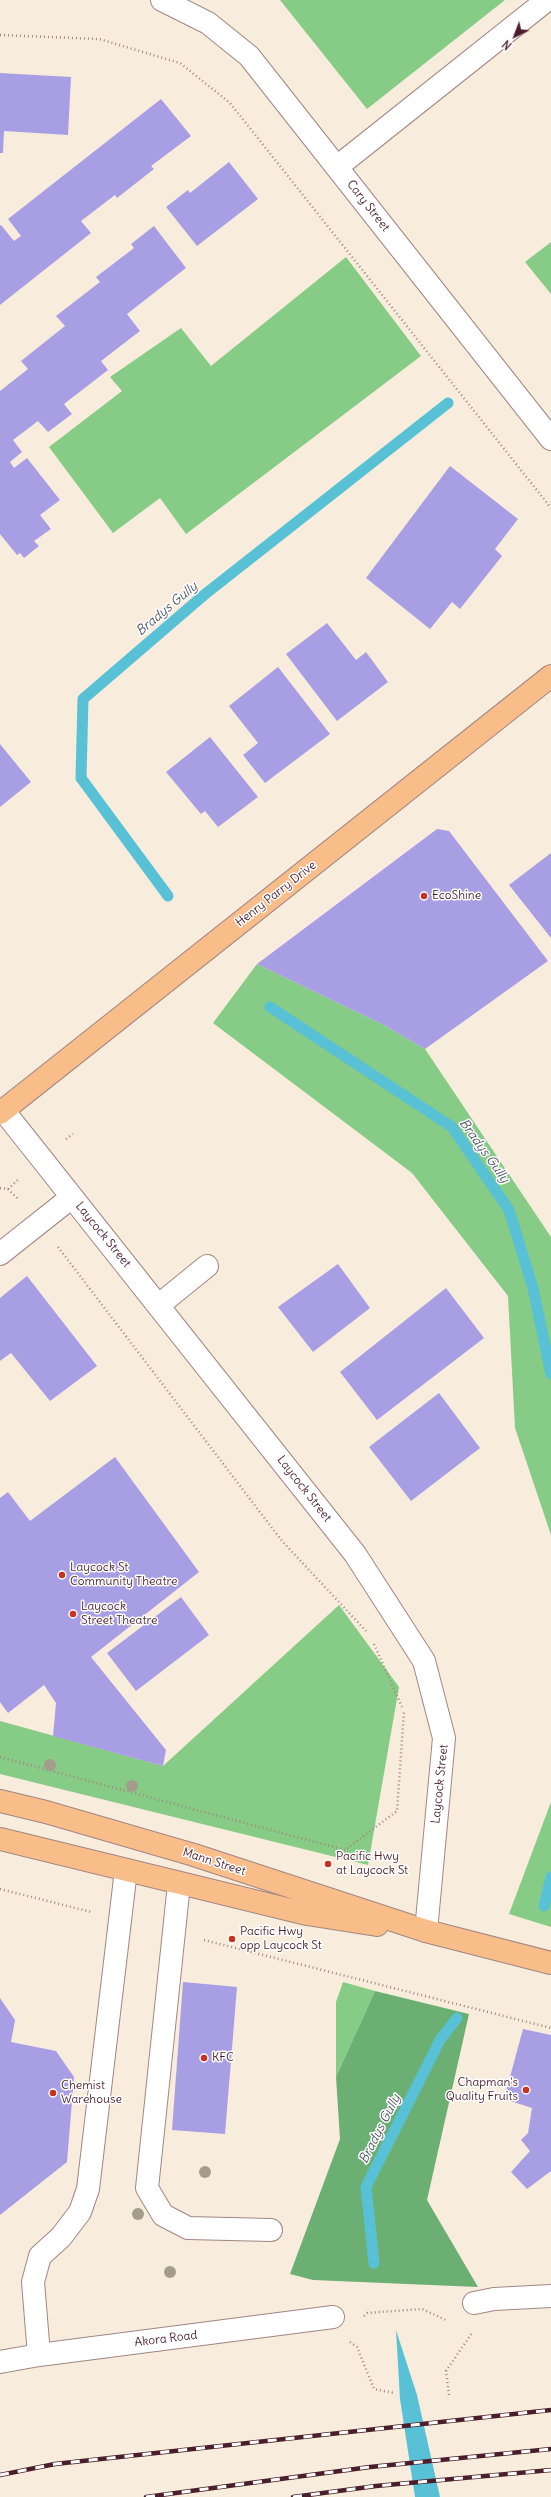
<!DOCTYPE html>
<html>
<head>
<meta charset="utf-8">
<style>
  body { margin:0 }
  #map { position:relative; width:551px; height:2497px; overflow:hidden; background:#f8eddc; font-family:Delius,sans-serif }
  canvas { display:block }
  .north { position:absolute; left:495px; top:16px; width:40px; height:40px; -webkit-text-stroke:3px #fff; paint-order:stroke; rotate:222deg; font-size:11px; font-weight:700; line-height:16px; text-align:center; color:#4a1f2b }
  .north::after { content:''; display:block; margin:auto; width:14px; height:18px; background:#4a1f2b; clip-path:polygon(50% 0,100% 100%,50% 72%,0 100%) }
</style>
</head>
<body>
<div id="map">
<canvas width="551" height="2497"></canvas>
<div class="north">N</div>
</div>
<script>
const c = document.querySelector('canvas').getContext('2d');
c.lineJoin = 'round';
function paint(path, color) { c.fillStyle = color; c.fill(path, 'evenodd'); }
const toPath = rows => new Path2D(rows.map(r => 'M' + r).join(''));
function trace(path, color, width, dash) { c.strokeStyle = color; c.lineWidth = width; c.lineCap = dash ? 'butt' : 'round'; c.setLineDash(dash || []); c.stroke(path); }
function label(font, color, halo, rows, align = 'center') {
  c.font = font + ' Delius,sans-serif'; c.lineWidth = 3; c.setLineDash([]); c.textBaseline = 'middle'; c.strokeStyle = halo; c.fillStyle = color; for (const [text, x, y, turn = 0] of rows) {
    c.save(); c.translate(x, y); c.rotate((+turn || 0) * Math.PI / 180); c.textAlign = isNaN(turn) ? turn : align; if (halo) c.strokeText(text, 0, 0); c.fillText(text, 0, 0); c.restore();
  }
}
paint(toPath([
  [280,0,505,0,367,109],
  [551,242,551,294,525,262],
  [346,257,421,356,186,534,160,498,113,533,49,447,122,391,110,377,181,328,211,366],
  [257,964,384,1025,425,1049,551,1237,551,1535,515,1428,508,1296,412,1173,213,1023],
  [339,1605,399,1687,368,1865,0,1774,0,1721,163,1766],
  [551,1802,551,1927,509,1914],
  [343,1982,375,1991,336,2077,336,2002]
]), '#86cb86');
paint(toPath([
  [375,1991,469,2014,427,2200,478,2287,313,2280,290,2274,340,2139,336,2077]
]), '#6caf73');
paint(toPath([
  [396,2330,417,2395,440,2497,415,2497,400,2399]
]), '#59c1d6');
trace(toPath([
  [168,896,81,778,83,699,204,595,448,403],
  [270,1007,452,1127,509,1210,533,1288,551,1374],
  [544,1906,551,1877],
  [374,2263,366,2187,440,2040,457,2018]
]), '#59c1d6', 11);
paint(toPath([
  [0,73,71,77,68,135,4,131,3,153,0,153],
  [161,99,191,136,151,166,154,169,117,198,115,195,81,221,91,233,0,305,0,226,1,225,14,241,21,236,8,219],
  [229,162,258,199,197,246,166,207,188,190,190,193],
  [154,226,186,268,127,314,140,331,101,361,108,370,64,404,72,414,48,432,38,421,13,440,22,452,10,462,14,468,27,458,60,500,40,515,51,529,34,541,39,546,24,558,20,553,17,555,0,534,0,391,28,369,21,361,65,326,56,316,100,282,96,277,134,248,131,244],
  [450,466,518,519,495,549,502,556,460,609,452,602,430,629,366,578],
  [327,623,356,660,366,652,388,682,337,721,286,654],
  [278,667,330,734,265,783,243,755,258,743,229,706],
  [210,737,258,797,218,827,205,811,201,814,166,772],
  [0,744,31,782,0,807],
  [437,829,449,831,548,961,425,1049,384,1025,257,964],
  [551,853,551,938,509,885],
  [338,1264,370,1308,313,1352,278,1307],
  [27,1276,97,1366,50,1401,11,1353,0,1361,0,1298],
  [446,1288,484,1338,377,1420,340,1372],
  [439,1393,480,1448,411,1501,369,1447],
  [115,1457,199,1572,91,1657,166,1750,163,1766,53,1736,56,1703,44,1685,8,1713,0,1702,0,1498,8,1492,30,1521],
  [181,1597,209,1635,136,1691,107,1653],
  [183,1982,237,1987,225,2134,172,2130],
  [0,1998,15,2020,11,2042,56,2051,74,2077,67,2162,0,2215],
  [523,2029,551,2035,551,2171,527,2189,511,2172,530,2151,521,2140,528,2133,532,2108,504,2099]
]), '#a89ee4');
const minor = toPath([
  [162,0,208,23,249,56,551,439],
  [337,167,547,0],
  [3,1110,355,1554,424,1661,444,1738,426,1931],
  [0,1254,72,1197],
  [159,1305,207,1266],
  [179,1884,147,2188,163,2215,188,2228,271,2230],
  [474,2303,494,2299,551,2296],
  [39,2355,33,2282,40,2256,61,2237,80,2212,88,2189,126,1870],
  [0,2362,39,2355,333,2317]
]);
const major = toPath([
  [0,1113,551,676],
  [0,1801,46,1812,194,1855,426,1931,551,1963],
  [0,1839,307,1914,377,1925]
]);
trace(minor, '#a18684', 24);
trace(major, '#a18684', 24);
trace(toPath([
  [0,35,99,39,180,63,230,103,551,508],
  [66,1139,73,1134],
  [0,1188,8,1189,19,1200],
  [8,1189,19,1179],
  [58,1247,282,1541,366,1631],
  [374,1644,402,1707],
  [0,1757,345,1850,397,1811,404,1711],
  [0,1889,91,1912],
  [204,1940,551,2028],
  [364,2316,367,2313,422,2309,448,2321],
  [350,2342,357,2347,374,2389,394,2393],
  [449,2395,446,2371,472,2333]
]), '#a18684', 2.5, [1, 3]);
trace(minor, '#fff', 22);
trace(major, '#f8bd89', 22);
const rail = toPath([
  [0,2475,55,2464,551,2410],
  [146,2497,370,2467,551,2449],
  [293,2497,376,2486,551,2470]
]);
trace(rail, '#4a1f2b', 4.5);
trace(rail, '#fff', 3, [9]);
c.fillStyle = '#a49d8c';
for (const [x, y] of [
  [50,1765],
  [132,1786],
  [205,2172],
  [138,2214],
  [170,2272]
]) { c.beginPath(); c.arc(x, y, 6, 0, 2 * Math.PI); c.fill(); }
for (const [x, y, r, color] of [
  [424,896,4,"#c8321e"],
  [62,1575,4,"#c8321e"],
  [73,1614,4,"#c8321e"],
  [328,1864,4,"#c8321e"],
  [232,1939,4,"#c8321e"],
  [204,2058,4,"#c8321e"],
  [526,2090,4,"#c8321e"],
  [53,2093,4,"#c8321e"]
]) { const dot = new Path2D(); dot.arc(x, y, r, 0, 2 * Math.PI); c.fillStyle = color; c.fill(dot); trace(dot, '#fff', 1.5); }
label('12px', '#4a1f2b', '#fff', [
  ["Cary Street",368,206,52],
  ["Henry Parry Drive",276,894,-38],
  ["Laycock Street",103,1235,51],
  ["Laycock Street",304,1489,52],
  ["Laycock Street",440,1784,-84],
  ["Mann Street",214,1862,18],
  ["Akora Road",166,2339,-7]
]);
label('12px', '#4a1f2b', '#fff', [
  ["EcoShine",432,896],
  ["Laycock St",70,1568],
  ["Community Theatre",70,1582],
  ["Laycock",81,1607],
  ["Street Theatre",81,1621],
  ["Pacific Hwy",336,1857],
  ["at Laycock St",336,1871],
  ["Pacific Hwy",240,1932],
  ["opp Laycock St",240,1946],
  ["KFC",212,2058],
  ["Chapman's",518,2083,"right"],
  ["Quality Fruits",518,2097,"right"],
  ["Chemist",61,2086],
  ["Warehouse",61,2100]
], 'left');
label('italic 13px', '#4f5867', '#fff', [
  ["Bradys Gully",167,609,-40],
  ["Bradys Gully",484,1151,54],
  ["Bradys Gully",380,2129,-63]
]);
</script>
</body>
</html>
